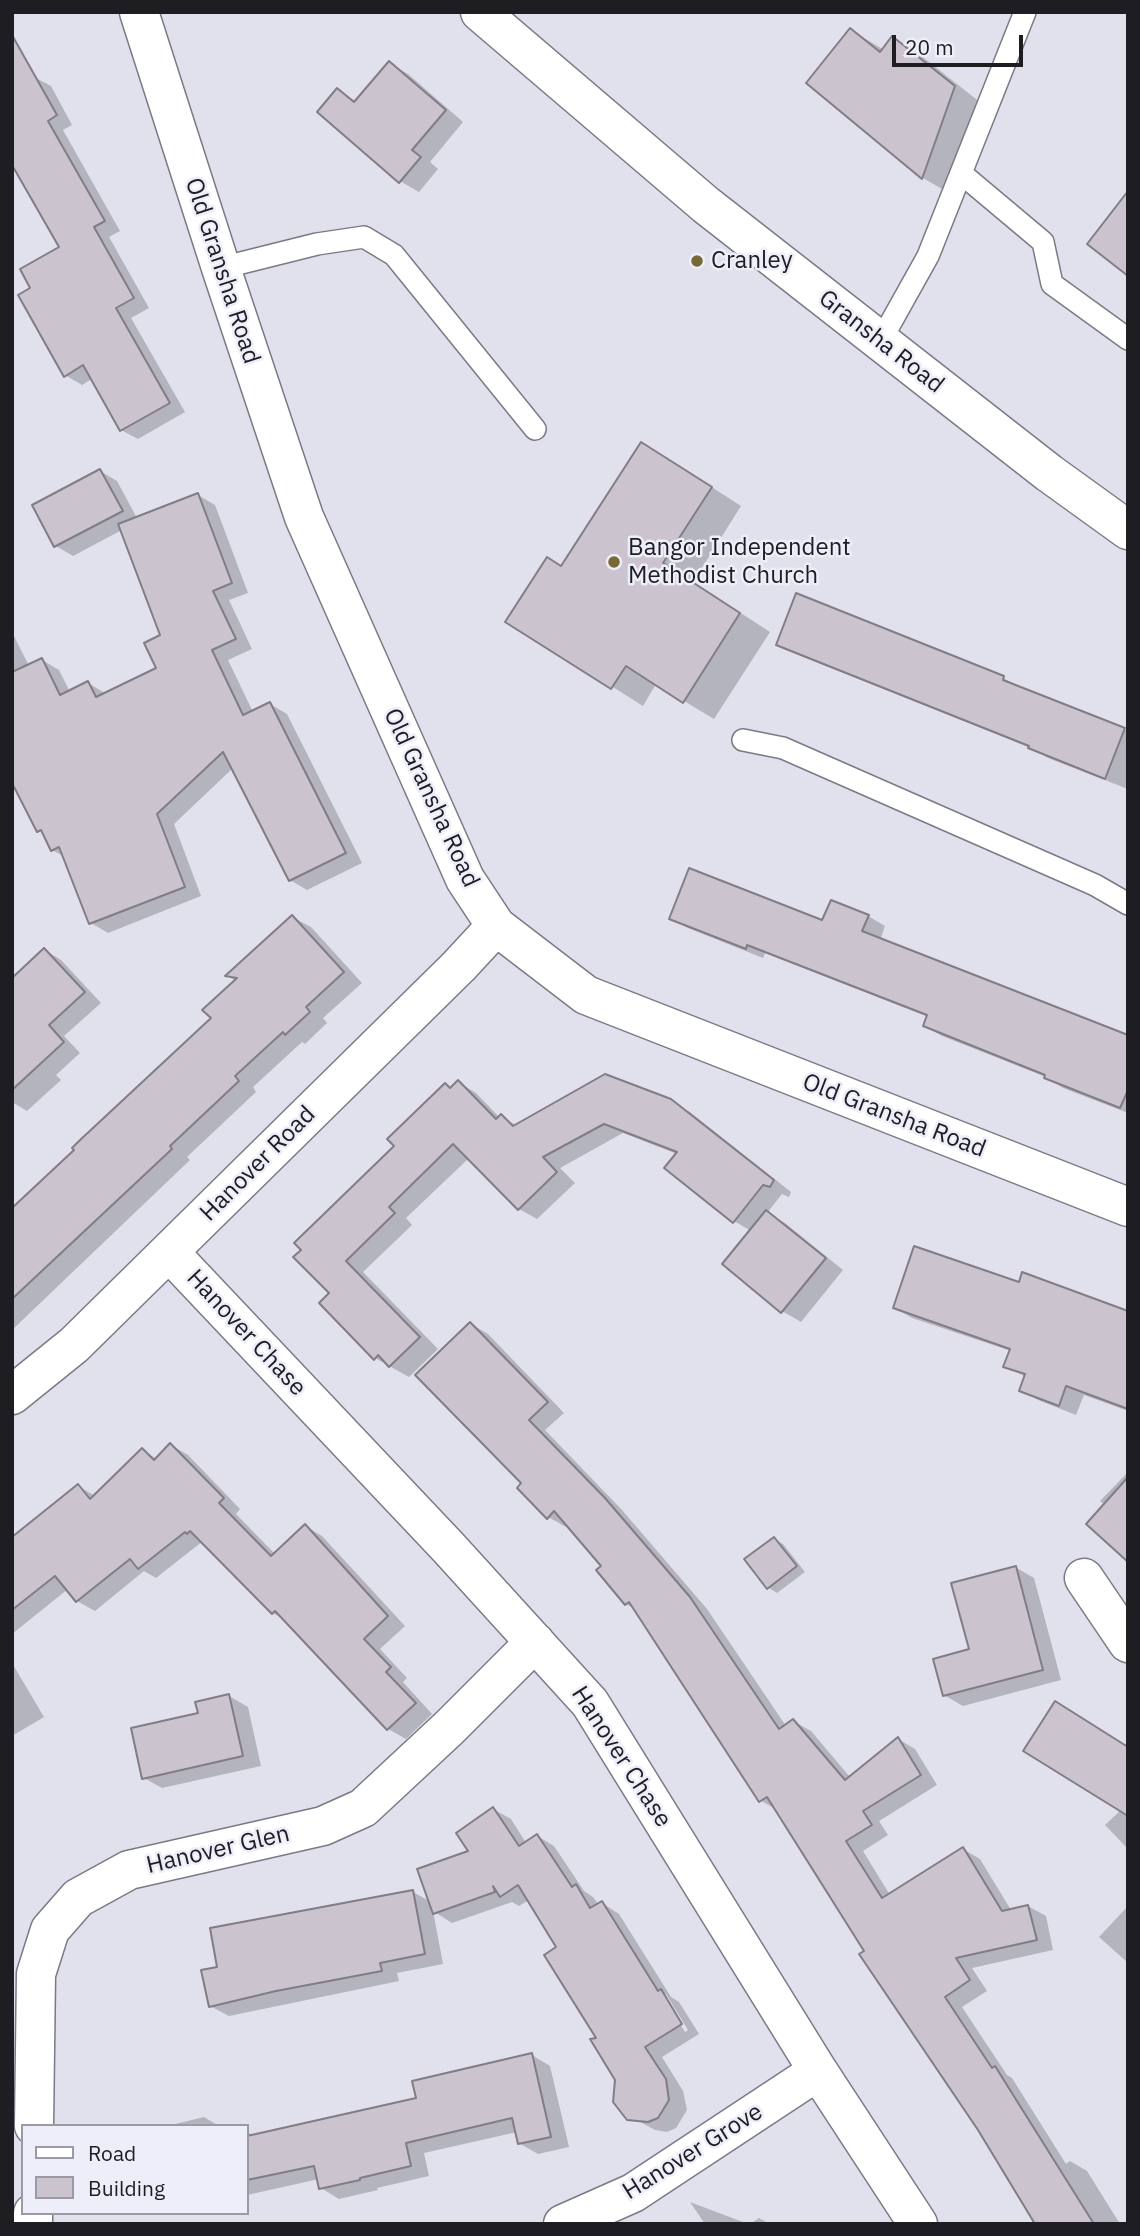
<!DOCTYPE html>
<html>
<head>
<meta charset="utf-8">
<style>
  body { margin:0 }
  #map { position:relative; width:1140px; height:2236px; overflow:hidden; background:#e0e1ed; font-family:"IBM Plex Sans",sans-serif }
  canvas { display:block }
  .frame { position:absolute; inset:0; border:14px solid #1d1d22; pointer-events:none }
  .legend { position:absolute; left:21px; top:2124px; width:228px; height:91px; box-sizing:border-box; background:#edeefa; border:2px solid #9a9aa4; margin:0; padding:9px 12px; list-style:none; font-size:21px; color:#1d1d22 }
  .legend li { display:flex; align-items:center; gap:14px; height:35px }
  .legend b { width:35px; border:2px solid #9a9aa4 }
  .scale { position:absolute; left:892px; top:35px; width:131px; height:32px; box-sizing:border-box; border:4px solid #1d1d22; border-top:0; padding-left:9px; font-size:21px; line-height:24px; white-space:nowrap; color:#1d1d22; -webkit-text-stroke:5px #edeefa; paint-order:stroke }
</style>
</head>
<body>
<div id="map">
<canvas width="1140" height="2236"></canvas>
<div class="frame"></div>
<ul class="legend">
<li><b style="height:9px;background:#fff"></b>Road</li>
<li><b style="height:19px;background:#cbc3ce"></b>Building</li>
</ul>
<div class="scale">20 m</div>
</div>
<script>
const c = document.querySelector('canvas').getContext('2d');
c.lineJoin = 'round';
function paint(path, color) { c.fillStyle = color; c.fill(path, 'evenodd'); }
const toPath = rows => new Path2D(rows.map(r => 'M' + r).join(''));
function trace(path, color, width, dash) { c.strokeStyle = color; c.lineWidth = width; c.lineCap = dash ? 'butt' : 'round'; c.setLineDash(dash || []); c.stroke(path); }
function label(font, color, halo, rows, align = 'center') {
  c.font = font + ' "IBM Plex Sans",sans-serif'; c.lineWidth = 5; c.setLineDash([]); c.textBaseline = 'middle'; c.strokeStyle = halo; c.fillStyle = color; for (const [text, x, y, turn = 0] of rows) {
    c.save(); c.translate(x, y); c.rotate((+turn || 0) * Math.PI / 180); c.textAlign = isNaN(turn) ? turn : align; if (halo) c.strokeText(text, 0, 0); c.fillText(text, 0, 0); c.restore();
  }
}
paint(toPath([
  [851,30,884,50,893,38,919,54,981,103,949,193,923,178,808,82],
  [389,63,408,74,463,122,430,162,438,169,419,192,400,181,338,90,357,102],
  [34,77,51,86,72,125,63,130,120,231,109,237,149,308,131,318,185,412,138,439,121,430,93,378,82,385,65,375,32,288,61,248],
  [673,462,741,506,693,582,770,632,714,719,656,684,643,706,508,621],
  [100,471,117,481,137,518,198,495,215,505,248,593,229,600,252,649,228,660,253,712,270,704,287,714,362,863,307,890,290,880,233,768,174,824,201,896,108,933,91,923,65,857,52,850,12,780,12,632,29,666,42,660,59,670,70,692,88,683,105,693,159,669,163,636,122,530,73,556,56,546],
  [778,644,1003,678,1021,688,1128,731,1128,789,1048,758,1031,748,796,654],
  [868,916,885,926,880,940,1128,1037,1128,1113,1063,1088,1046,1077,942,1036,925,1026,928,1017,765,953,763,958,688,928,671,918,823,922],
  [292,917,311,927,362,983,323,1018,327,1023,305,1044,302,1042,253,1087,256,1092,187,1157,190,1160,12,1330,12,1210,213,1018,236,981,228,976],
  [45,950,61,960,101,1003,64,1036,80,1053,56,1075,61,1080,27,1111,12,1102,12,980],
  [458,1082,476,1093,500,1118,517,1125,670,1101,690,1112,791,1192,789,1197,782,1194,767,1213,785,1223,843,1270,801,1322,782,1311,751,1231,734,1221,677,1154,623,1133,560,1168,575,1183,537,1219,519,1209,469,1158,406,1218,412,1225,363,1272,438,1349,409,1377,375,1358,331,1293,396,1146,445,1085,451,1088],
  [1020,1284,1128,1313,1128,1411,1084,1395,1076,1415,1038,1400,1021,1390,1026,1377,1005,1366,1011,1351,912,1318,895,1308],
  [471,1324,488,1334,564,1413,545,1430,622,1510,707,1609,786,1726,793,1721,811,1731,850,1777,898,1739,915,1749,937,1785,879,1821,888,1835,863,1851,890,1895,963,1849,980,1859,1011,1910,1028,1906,1046,1916,1053,1950,972,1968,987,1991,962,2007,1007,2075,1012,2078,1066,2164,1070,2161,1087,2171,1120,2224,1038,2224,777,1810,760,1800,636,1610,626,1604,604,1566,568,1525,566,1527,548,1517,523,1483],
  [171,1445,188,1455,240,1509,236,1514,275,1554,305,1526,322,1536,405,1626,380,1649,407,1678,403,1682,432,1714,406,1739,388,1729,287,1621,273,1613,203,1541,156,1578,144,1571,95,1611,77,1601,68,1589,12,1634,12,1539,78,1486,95,1496,142,1450,157,1459],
  [1128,1472,1128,1559,1105,1505,1100,1501],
  [774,1539,783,1544,805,1572,777,1593,769,1588,747,1560],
  [1015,1567,1034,1578,1061,1680,963,1706,944,1695,971,1650],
  [12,1663,44,1717,12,1736],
  [229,1696,248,1707,261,1766,162,1788,144,1778,200,1714],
  [1128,1748,1128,1849,1105,1825,1121,1810],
  [493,1809,511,1819,526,1843,537,1836,554,1846,584,1891,593,1897,599,1905,602,1903,619,1914,671,1997,679,2002,699,2034,662,2057,683,2091,687,2110,676,2128,667,2132,655,2130,637,2120,598,2039,559,1947,529,1900,519,1906,512,1902,452,1923,433,1911,443,1964,397,1973,399,1981,229,2016,210,2006,220,1968,413,1892,431,1902,471,1852],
  [662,1994,666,1994,688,2030,685,2032],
  [1128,1906,1128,1963,1099,1937],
  [532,2055,550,2066,569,2147,538,2154,519,2143,517,2132,424,2153,429,2176,377,2188,378,2190,339,2199,321,2188,319,2179,247,2195,247,2132,254,2136,418,2099],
  [204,2117,219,2126,167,2126],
  [690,2202,748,2224,705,2224],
  [759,2218,770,2224,750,2224]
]), '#0003');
const building = toPath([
  [850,28,880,52,892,36,955,86,922,179,806,83,850,28],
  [12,35,57,115,48,121,105,221,94,227,134,298,116,308,170,403,120,431,83,365,64,377,18,295,30,288,20,269,59,247,12,165,12,35],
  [389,61,446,110,412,150,421,157,399,183,317,112,337,88,354,102,389,61],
  [1128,191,1128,276,1087,244,1128,191],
  [641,442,712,487,663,563,740,613,683,703,626,666,611,689,505,622,547,557,561,566,641,442],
  [100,469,123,511,54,547,32,505,100,469],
  [198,493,232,583,213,591,236,639,212,650,243,715,270,702,346,853,289,881,223,752,157,814,185,887,89,924,59,847,51,851,41,830,37,832,12,783,12,672,42,658,60,695,88,681,96,697,156,668,144,643,160,635,118,524,198,493],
  [796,593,1004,676,1003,680,1125,728,1105,779,1028,748,1029,746,776,645,796,593],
  [689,868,822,920,831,900,869,915,862,931,1128,1035,1128,1090,1120,1108,1044,1078,1045,1075,923,1026,927,1015,747,945,746,949,669,919,689,868],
  [292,915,344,972,306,1007,310,1012,285,1035,283,1032,235,1076,239,1081,170,1146,172,1149,12,1299,12,1208,74,1150,72,1148,79,1141,211,1018,202,1010,237,978,225,976,292,915],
  [44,948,85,992,49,1025,64,1042,12,1090,12,978,44,948],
  [605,1074,671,1099,774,1180,770,1187,763,1185,733,1223,664,1168,677,1152,604,1124,543,1157,557,1172,518,1210,453,1144,389,1207,395,1213,346,1261,420,1337,389,1367,378,1355,374,1360,319,1303,329,1293,293,1257,301,1250,294,1243,394,1146,387,1139,445,1083,450,1088,458,1080,496,1119,501,1114,513,1126,605,1074],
  [766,1210,826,1258,781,1313,722,1264,766,1210],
  [914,1246,1019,1282,1022,1272,1128,1311,1128,1409,1066,1386,1059,1406,1019,1391,1025,1374,1003,1367,1010,1349,893,1308,914,1246],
  [470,1322,548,1402,529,1420,605,1498,690,1597,779,1729,793,1719,845,1780,898,1737,921,1775,863,1811,872,1825,846,1841,882,1898,963,1847,1002,1911,1028,1905,1037,1940,956,1958,970,1980,945,1997,992,2068,995,2066,1094,2224,1035,2224,978,2130,859,1954,864,1951,767,1797,759,1802,629,1602,625,1605,596,1570,601,1566,554,1511,547,1519,517,1488,521,1483,415,1375,470,1322],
  [170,1443,224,1498,219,1503,271,1556,305,1524,388,1616,364,1639,391,1667,386,1672,416,1703,387,1730,275,1611,272,1614,190,1531,187,1534,185,1532,138,1569,130,1559,76,1602,55,1576,12,1610,12,1537,78,1484,90,1499,142,1448,154,1460,170,1443],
  [1128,1477,1128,1562,1086,1524,1128,1477],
  [774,1537,797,1566,767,1589,744,1559,774,1537],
  [1016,1566,1043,1670,943,1696,933,1659,969,1649,951,1583,1016,1566],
  [229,1694,243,1756,142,1779,131,1728,198,1713,195,1702,229,1694],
  [1055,1701,1128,1747,1128,1816,1023,1751,1055,1701],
  [493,1807,519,1846,537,1834,572,1887,576,1884,590,1908,602,1901,658,1991,661,1989,682,2024,645,2047,666,2079,669,2100,658,2118,648,2122,627,2120,613,2102,615,2080,590,2039,596,2038,544,1955,556,1947,518,1885,500,1897,493,1886,495,1892,433,1914,417,1869,468,1851,456,1833,493,1807],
  [413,1890,425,1954,380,1963,382,1971,276,1991,209,2007,201,1970,217,1967,210,1928,413,1890],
  [532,2053,551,2137,518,2144,512,2118,406,2143,411,2166,360,2178,360,2180,319,2189,314,2166,247,2180,247,2136,416,2098,412,2081,532,2053]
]);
paint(building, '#cbc3ce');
trace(building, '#827c85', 2);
const lane = toPath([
  [962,174,1043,242,1052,284,1128,339],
  [221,268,317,244,364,237,394,255,535,429],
  [880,342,928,256,1025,12],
  [743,740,783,748,1095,885,1128,904]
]);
const street = toPath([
  [139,12,221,268,304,517,465,879,496,926,586,995,1128,1207],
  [169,1252,448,1547,590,1703,818,2071,918,2224],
  [12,1395,74,1345,459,966,496,926],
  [1084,1578,1128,1643],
  [34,2126,36,1974,50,1930,78,1898,129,1870,323,1826,363,1808,449,1728,535,1642],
  [33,2224,33,2213],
  [563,2224,633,2193,818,2071]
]);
const secondary = toPath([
  [480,12,706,205,1049,473,1128,530]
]);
trace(lane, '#797a85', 24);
trace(street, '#797a85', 41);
trace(secondary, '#797a85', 41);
trace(lane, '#fff', 21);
trace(street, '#fff', 38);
trace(secondary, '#fff', 38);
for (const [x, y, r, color] of [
  [697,261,7,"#776836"],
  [614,562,7,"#776836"]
]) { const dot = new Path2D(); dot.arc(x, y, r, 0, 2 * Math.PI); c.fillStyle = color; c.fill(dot); trace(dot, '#edeefa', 2.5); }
label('24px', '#1d1d22', '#edeefa', [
  ["Cranley",711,261],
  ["Bangor Independent",628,548],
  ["Methodist Church",628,576]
], 'left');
label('24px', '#1d1d22', '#edeefa', [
  ["Old Gransha Road",222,271,72],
  ["Gransha Road",881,342,38],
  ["Old Gransha Road",431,798,65],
  ["Old Gransha Road",894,1116,21],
  ["Hanover Road",258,1164,-45],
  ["Hanover Chase",246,1333,47],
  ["Hanover Chase",621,1757,57],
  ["Hanover Glen",218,1850,-13],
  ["Hanover Grove",693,2152,-32]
]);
</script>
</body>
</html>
